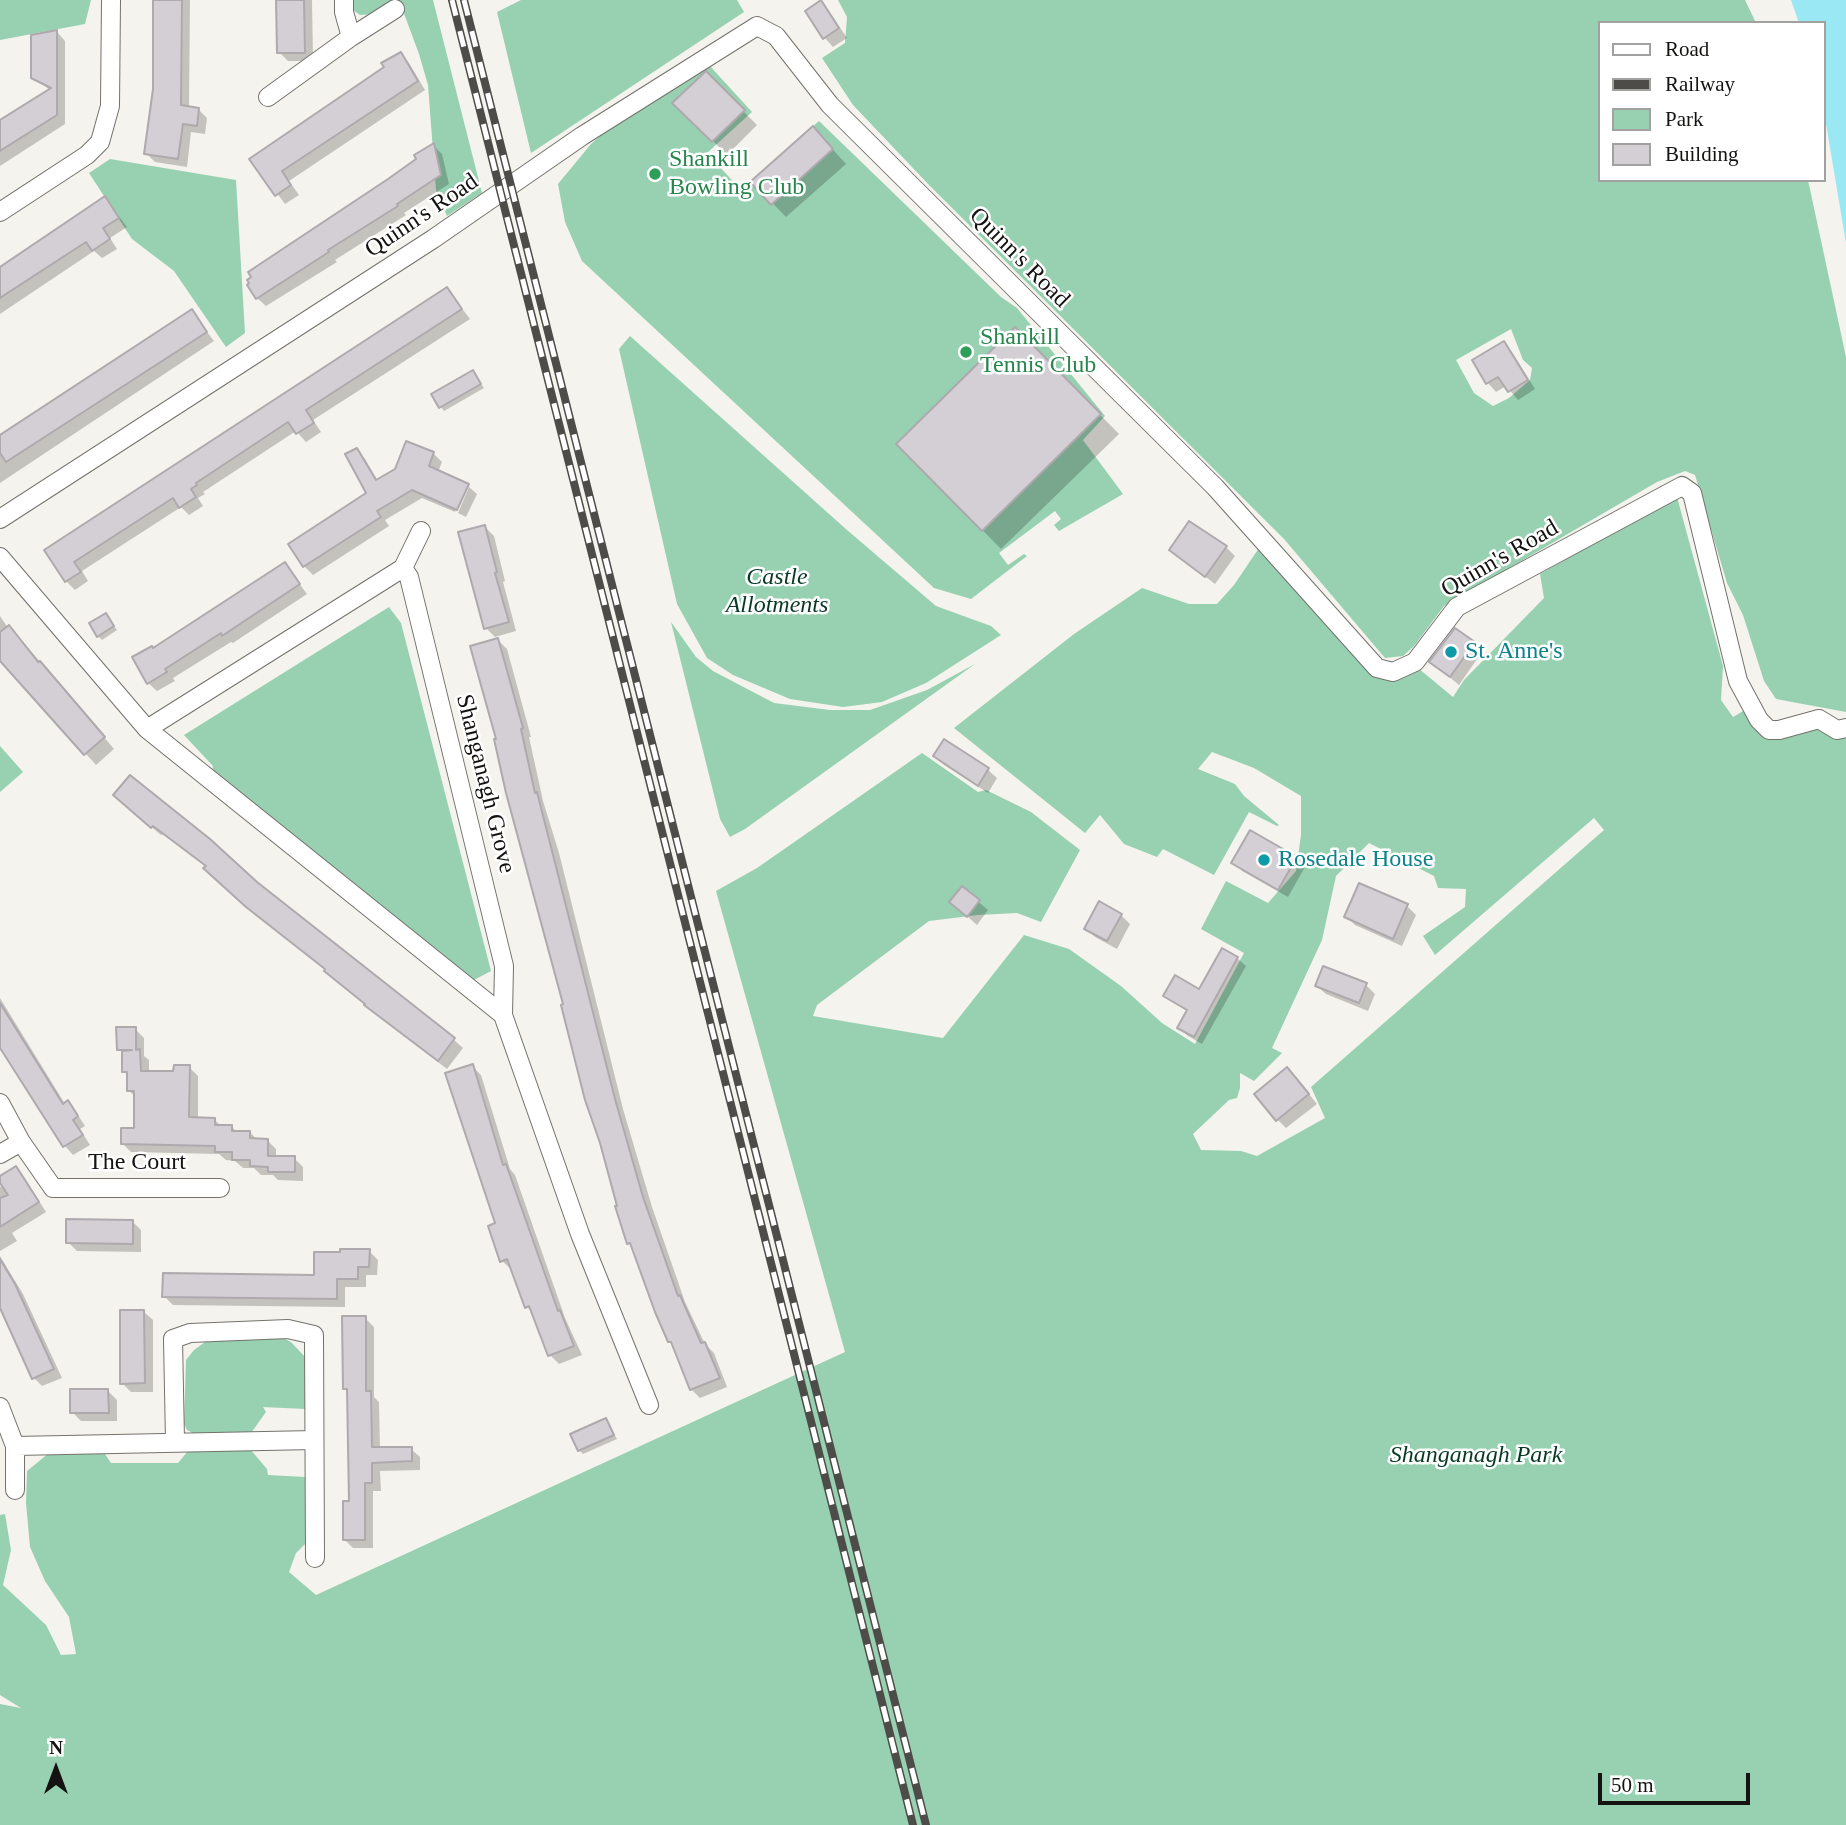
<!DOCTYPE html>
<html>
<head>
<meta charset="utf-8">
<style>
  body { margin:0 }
  #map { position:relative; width:1846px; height:1825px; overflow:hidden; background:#f5f3ed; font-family:"Times New Roman",serif }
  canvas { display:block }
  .legend { position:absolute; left:1598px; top:21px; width:228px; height:161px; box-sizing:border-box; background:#fff; border:2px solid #a1a1a0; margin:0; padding:9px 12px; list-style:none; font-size:21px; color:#141311 }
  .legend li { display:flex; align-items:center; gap:14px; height:35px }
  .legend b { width:35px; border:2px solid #a1a1a0 }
  .north { position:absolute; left:21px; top:1734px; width:70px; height:70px; -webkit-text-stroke:5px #fff; paint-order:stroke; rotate:0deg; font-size:19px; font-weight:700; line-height:28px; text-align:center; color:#141311 }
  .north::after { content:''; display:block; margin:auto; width:24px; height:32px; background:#141311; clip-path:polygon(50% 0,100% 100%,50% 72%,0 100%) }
  .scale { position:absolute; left:1598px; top:1773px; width:152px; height:32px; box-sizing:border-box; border:4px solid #141311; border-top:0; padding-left:9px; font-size:21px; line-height:24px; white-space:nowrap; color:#141311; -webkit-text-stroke:5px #fff; paint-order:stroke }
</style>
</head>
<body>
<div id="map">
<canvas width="1846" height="1825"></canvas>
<ul class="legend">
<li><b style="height:9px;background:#fff"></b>Road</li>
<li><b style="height:9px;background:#4e4c49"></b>Railway</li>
<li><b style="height:19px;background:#97d1b1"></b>Park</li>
<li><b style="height:19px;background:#d4cfd4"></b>Building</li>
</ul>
<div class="north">N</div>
<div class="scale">50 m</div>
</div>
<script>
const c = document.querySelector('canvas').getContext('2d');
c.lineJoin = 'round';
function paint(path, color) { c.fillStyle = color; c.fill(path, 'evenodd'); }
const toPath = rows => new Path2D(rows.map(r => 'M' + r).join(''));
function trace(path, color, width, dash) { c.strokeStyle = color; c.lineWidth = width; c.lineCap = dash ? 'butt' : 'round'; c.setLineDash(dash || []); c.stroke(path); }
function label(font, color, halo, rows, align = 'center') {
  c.font = font + ' "Times New Roman",serif'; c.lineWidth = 5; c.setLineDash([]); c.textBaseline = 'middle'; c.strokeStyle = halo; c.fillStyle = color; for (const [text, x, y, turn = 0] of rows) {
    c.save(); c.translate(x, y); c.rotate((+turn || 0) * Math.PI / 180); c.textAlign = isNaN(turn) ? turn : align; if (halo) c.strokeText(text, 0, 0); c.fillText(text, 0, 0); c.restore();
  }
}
paint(toPath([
  [0,0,91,0,85,24,0,40],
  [353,0,391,0,376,14,360,15,353,10],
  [399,0,433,0,482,193,447,216,436,190,428,85,419,54],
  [521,0,737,0,744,12,531,153,497,12],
  [838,0,1745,0,1756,23,1599,23,1599,180,1808,180,1846,357,1846,712,1776,699,1764,681,1743,615,1727,583,1695,475,1685,471,1657,482,1444,606,1414,646,1403,656,1385,658,1284,539,930,186,853,105,822,58,845,43,847,17],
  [1511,329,1523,360,1532,368,1530,380,1509,398,1493,406,1474,393,1456,360],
  [709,65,752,112,707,153,741,190,819,121,1001,297,1017,308,1105,416,1083,440,1123,494,1059,531,1054,525,1061,519,1055,511,999,553,1008,565,1024,554,1027,556,971,599,934,588,582,261,565,222,558,184,591,144,613,124],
  [110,159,236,180,245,333,226,347,174,271,132,239,89,173],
  [630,336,847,530,936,606,991,626,1001,635,926,683,882,702,843,707,790,699,733,675,707,658,677,604,619,349],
  [1677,497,1723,666,1721,700,1733,717,1750,707,1769,730,1800,724,1846,728,1846,1825,0,1825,0,1704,21,1708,0,1695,0,1515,5,1514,11,1550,3,1585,46,1625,61,1655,76,1654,69,1617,45,1581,30,1547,26,1503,27,1471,49,1453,101,1448,111,1463,178,1463,188,1451,250,1449,267,1469,268,1475,305,1477,308,1541,296,1553,289,1572,316,1595,845,1352,716,891,757,868,922,753,978,792,986,790,1031,812,1080,850,1041,922,1017,913,978,915,929,921,817,1005,813,1016,943,1038,1024,935,1069,949,1121,986,1162,1023,1195,1044,1244,953,1201,929,1226,881,1268,903,1296,871,1301,835,1301,796,1254,768,1212,752,1198,769,1235,784,1244,796,1279,825,1277,826,1249,812,1214,875,1163,849,1157,857,1124,844,1100,815,1085,833,954,728,1074,634,1142,588,1189,604,1217,604,1234,585,1261,545,1370,669,1418,668,1453,697,1464,680,1544,598,1540,574],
  [1594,818,1604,830,1311,1087,1325,1118,1257,1156,1241,1151,1201,1150,1193,1134,1229,1100,1237,1098,1240,1088,1240,1073,1254,1081,1282,1053,1272,1048,1322,940,1336,876,1369,843,1434,876,1438,888,1466,889,1465,907,1423,936,1435,955],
  [389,607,401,623,491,971,472,981,212,772,213,766,184,735],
  [671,622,696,657,713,671,774,703,830,710,870,710,927,690,975,664,745,829,730,837,720,819],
  [0,746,23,772,0,792],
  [283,1338,291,1342,306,1358,305,1409,263,1407,266,1412,251,1433,193,1433,187,1430,184,1424,186,1360,194,1350,205,1342,214,1339]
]), '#97d1b1');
paint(toPath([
  [1791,0,1846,0,1846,243,1823,106,1823,23,1799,23]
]), '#9ae8f3');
paint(toPath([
  [155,0,190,0,189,108,198,109,207,118,205,134,191,132,187,167,155,162,146,153,155,89],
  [277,0,312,0,313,61,288,61,279,52],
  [820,3,829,11,847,38,833,47,825,38,807,12],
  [57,32,65,41,65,124,0,166,0,124,50,90,33,77],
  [400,54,409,63,425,90,289,181,299,195,285,204,252,160,387,68],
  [706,74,757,125,727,155,675,103],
  [827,143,846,164,786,217,752,182],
  [433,145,442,154,449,184,404,213,406,215,335,260,337,262,266,306,257,298],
  [105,198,127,227,110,238,117,249,102,258,94,251,0,314,0,269],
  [447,289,470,319,313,420,321,432,306,442,296,431,203,492,205,494,198,498,203,506,189,515,181,507,82,571,88,581,75,590,66,581,46,551],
  [191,311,214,341,0,483,0,438],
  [1015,329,1119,434,1001,549,898,444],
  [1504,343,1512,352,1535,389,1518,400,1506,386,1496,392,1488,383,1474,361],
  [472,372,484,388,444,411,441,407],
  [356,450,365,459,378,481,433,453,442,462,438,472,469,487,466,487,455,512,422,498,385,520,389,526,313,575,304,566,368,494],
  [469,487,477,494,466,517,458,513],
  [485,527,494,536,505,581,503,582,516,631,495,637,486,628],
  [1226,547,1235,556,1215,584,1171,550],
  [285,564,307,594,233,643,231,642,173,678,175,681,157,691,148,683,153,650],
  [0,616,8,628,20,638,114,749,96,765,0,659],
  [109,619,117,630,102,640,98,636],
  [498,640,507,649,531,737,529,737,543,801,559,853,623,1109,652,1207,685,1302,705,1344,714,1353,727,1387,700,1398,691,1389,675,1347,669,1341,634,1248,629,1243,619,1207,565,1006],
  [1473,644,1482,652,1459,685,1431,662],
  [945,741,988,770,997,778,988,793,944,765,935,756],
  [124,804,454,1040,463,1048,447,1069,375,1014,327,970,257,915,207,867,163,834,161,835],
  [1296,858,1305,867,1288,897,1242,871,1234,862],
  [1360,885,1407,906,1416,915,1402,946,1355,925,1346,916],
  [962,888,988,910,977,925,951,902],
  [1121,915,1130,924,1117,949,1095,937,1086,928],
  [1223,950,1237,958,1246,966,1202,1044,1188,1036,1179,1028,1188,1012,1165,995,1200,991],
  [1366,985,1375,994,1368,1011,1326,994,1317,986],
  [0,998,65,1104,67,1103,76,1112,85,1126,80,1129,90,1145,73,1155,65,1146,0,1042],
  [135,1029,144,1038,144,1056,149,1060,149,1073,175,1073,189,1067,198,1076,198,1119,215,1120,221,1126,232,1127,237,1132,250,1132,257,1140,267,1140,276,1149,276,1158,294,1158,303,1167,303,1181,278,1180,273,1175,261,1175,254,1168,243,1168,235,1161,226,1160,219,1154,131,1152,122,1143,136,1130,136,1097,129,1091,129,1075,124,1071,124,1054,119,1049],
  [472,1066,481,1075,510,1169,515,1175,565,1318,582,1355,559,1364,550,1355,534,1314,527,1307,511,1269,502,1261],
  [1296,1078,1317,1104,1286,1128,1277,1119],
  [15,1168,24,1177,46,1212,12,1233,17,1241,0,1251,0,1187,3,1185,0,1178],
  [132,1221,141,1230,141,1252,77,1251,68,1242],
  [369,1251,378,1260,377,1275,366,1275,366,1287,345,1287,345,1307,173,1305,164,1296,316,1277,342,1254],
  [0,1256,23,1294,62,1378,42,1386,34,1378,0,1304],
  [144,1312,153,1320,153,1392,131,1392,122,1383],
  [365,1318,374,1327,374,1397,379,1402,380,1449,411,1449,420,1457,420,1470,380,1471,381,1491,373,1491,373,1548,353,1548,344,1539,351,1503,348,1392,344,1388],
  [108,1391,117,1400,117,1421,81,1421,72,1412],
  [606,1420,617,1439,583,1454,579,1450]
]), '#0003');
const building = toPath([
  [153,0,182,0,181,105,199,108,197,126,183,124,178,159,144,154,153,89,153,0],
  [276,0,304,0,305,53,277,53,276,0],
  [821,0,839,28,823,39,805,11,821,0],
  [57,30,57,115,0,151,0,120,51,88,31,78,31,35,57,30],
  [401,52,418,81,282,171,291,185,275,196,249,159,384,67,381,63,401,52],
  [706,71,745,110,712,142,672,103,706,71],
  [813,126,833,149,771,205,750,182,813,126],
  [434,143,441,175,397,204,398,206,328,250,329,252,256,299,247,285,249,283,247,280,251,277,248,272,388,179,416,159,414,155,434,143],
  [105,196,119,218,103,228,110,239,92,251,86,242,0,298,0,267,105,196],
  [447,287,462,309,306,410,314,423,296,434,288,422,196,483,197,485,191,489,196,497,179,508,173,498,74,562,81,572,65,582,44,550,447,287],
  [192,309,207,332,6,462,0,453,0,435,192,309],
  [1015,327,1101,414,982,531,896,444,1015,327],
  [1504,341,1528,380,1508,392,1498,377,1486,384,1472,360,1504,341],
  [473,370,481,384,439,408,431,394,473,370],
  [406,441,434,452,429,466,469,484,457,510,412,490,377,511,381,517,303,567,288,544,366,493,345,454,357,448,376,480,395,469,406,441],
  [1189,521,1227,546,1205,577,1169,550,1189,521],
  [485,525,497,572,495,573,509,622,484,629,458,532,485,525],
  [285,562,300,584,222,636,221,633,165,669,167,672,147,684,132,657,152,646,153,648,285,562],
  [106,613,114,626,97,637,89,623,106,613],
  [9,625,38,662,40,661,105,737,84,755,0,661,0,632,9,625],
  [1455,628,1475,642,1450,677,1429,662,1455,628],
  [498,638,523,728,521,729,535,793,537,792,550,843,615,1099,643,1197,678,1296,680,1295,701,1343,705,1342,720,1378,690,1390,671,1342,668,1342,655,1312,630,1243,627,1244,615,1206,617,1206,600,1143,585,1100,561,1005,563,1004,506,793,494,739,496,739,470,646,498,638],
  [944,739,989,768,978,786,933,756,944,739],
  [130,775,210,839,257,882,455,1038,438,1061,364,1005,365,1004,324,971,325,969,246,907,203,868,206,866,153,826,151,828,113,795,130,775],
  [1250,830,1297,857,1278,890,1231,863,1250,830],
  [1359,883,1408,904,1393,939,1344,917,1359,883],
  [962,886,980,900,967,917,949,902,962,886],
  [1099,901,1122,914,1107,941,1084,929,1099,901],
  [1222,948,1238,957,1194,1037,1177,1028,1187,1010,1163,996,1175,975,1199,989,1222,948],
  [1323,966,1367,983,1359,1003,1315,986,1323,966],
  [0,1003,63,1104,68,1100,78,1116,73,1120,83,1135,63,1147,0,1048,0,1003],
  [116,1027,136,1027,136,1050,140,1049,141,1071,173,1071,174,1065,190,1065,189,1117,215,1118,215,1125,232,1125,232,1131,250,1131,250,1138,268,1139,268,1156,295,1156,295,1172,268,1172,268,1167,250,1166,250,1160,232,1160,232,1152,215,1152,215,1146,121,1144,121,1128,134,1128,134,1091,127,1091,127,1072,122,1072,122,1051,132,1050,117,1050,116,1027],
  [473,1064,503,1165,506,1164,558,1311,560,1310,574,1346,548,1356,529,1306,525,1308,507,1259,500,1262,488,1226,495,1223,445,1073,473,1064],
  [1287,1067,1309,1094,1276,1121,1254,1094,1287,1067],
  [16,1166,39,1202,0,1227,0,1198,8,1195,0,1183,0,1176,16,1166],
  [66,1219,133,1220,133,1244,66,1243,66,1219],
  [340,1249,370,1249,369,1267,358,1267,358,1279,337,1279,337,1299,162,1297,163,1273,314,1275,314,1252,340,1252,340,1249],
  [0,1259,15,1284,54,1369,32,1379,0,1308,0,1259],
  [120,1310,144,1310,145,1383,120,1384,120,1310],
  [342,1316,366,1316,366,1391,371,1391,372,1447,412,1447,412,1461,372,1463,372,1483,365,1483,365,1540,343,1540,343,1501,349,1501,347,1389,343,1389,342,1316],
  [70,1389,108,1389,109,1413,70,1413,70,1389],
  [606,1418,614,1435,578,1451,570,1434,606,1418]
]);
paint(building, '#d4cfd4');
trace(building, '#ada9ad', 2);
const street = toPath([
  [351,37,395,9],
  [268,97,351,37,344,12,344,0],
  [0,212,87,155,100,142,110,106,111,0],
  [0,519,433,239,582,136,757,26,776,36,830,105,1215,487,1377,668,1393,672,1415,662,1457,607,1682,486,1692,493,1738,681,1759,720,1769,730,1779,730,1819,719,1837,730,1846,728],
  [0,557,147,729,503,1015,580,1234,649,1405],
  [403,568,421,531],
  [147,729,403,568,409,577,504,966,503,1015],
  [0,1103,21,1142,0,1154],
  [21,1142,53,1188,220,1188],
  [0,1407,15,1446,314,1440],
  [175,1441,173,1339,190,1333,288,1329,314,1335,315,1558],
  [15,1490,15,1446]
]);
trace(street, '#74726c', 20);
trace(street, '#fff', 18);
const rail = toPath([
  [452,0,913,1825],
  [464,0,926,1825]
]);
trace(rail, '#4e4c49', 8);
trace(rail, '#fff', 5, [16]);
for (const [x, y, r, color] of [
  [655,174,7,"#2e9e5b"],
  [966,352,7,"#2e9e5b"],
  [1451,652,7,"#0f9aa8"],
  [1264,860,7,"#0f9aa8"]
]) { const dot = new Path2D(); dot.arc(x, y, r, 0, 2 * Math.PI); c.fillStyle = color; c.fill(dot); trace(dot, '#fff', 2.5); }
label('24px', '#27864d', '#fff', [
  ["Shankill",669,160],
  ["Bowling Club",669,188],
  ["Shankill",980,338],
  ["Tennis Club",980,366]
], 'left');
label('24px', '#141311', '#fff', [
  ["Quinn's Road",422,216,-34],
  ["Quinn's Road",1019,258,45],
  ["Quinn's Road",1500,559,-30],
  ["Shanganagh Grove",485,784,76],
  ["The Court",137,1163]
]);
label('italic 24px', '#073a25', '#fff', [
  ["Castle",777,578],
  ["Allotments",777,606],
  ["Shanganagh Park",1476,1456]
]);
label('24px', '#0d838f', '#fff', [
  ["St. Anne's",1465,652],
  ["Rosedale House",1278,860]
], 'left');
</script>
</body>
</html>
